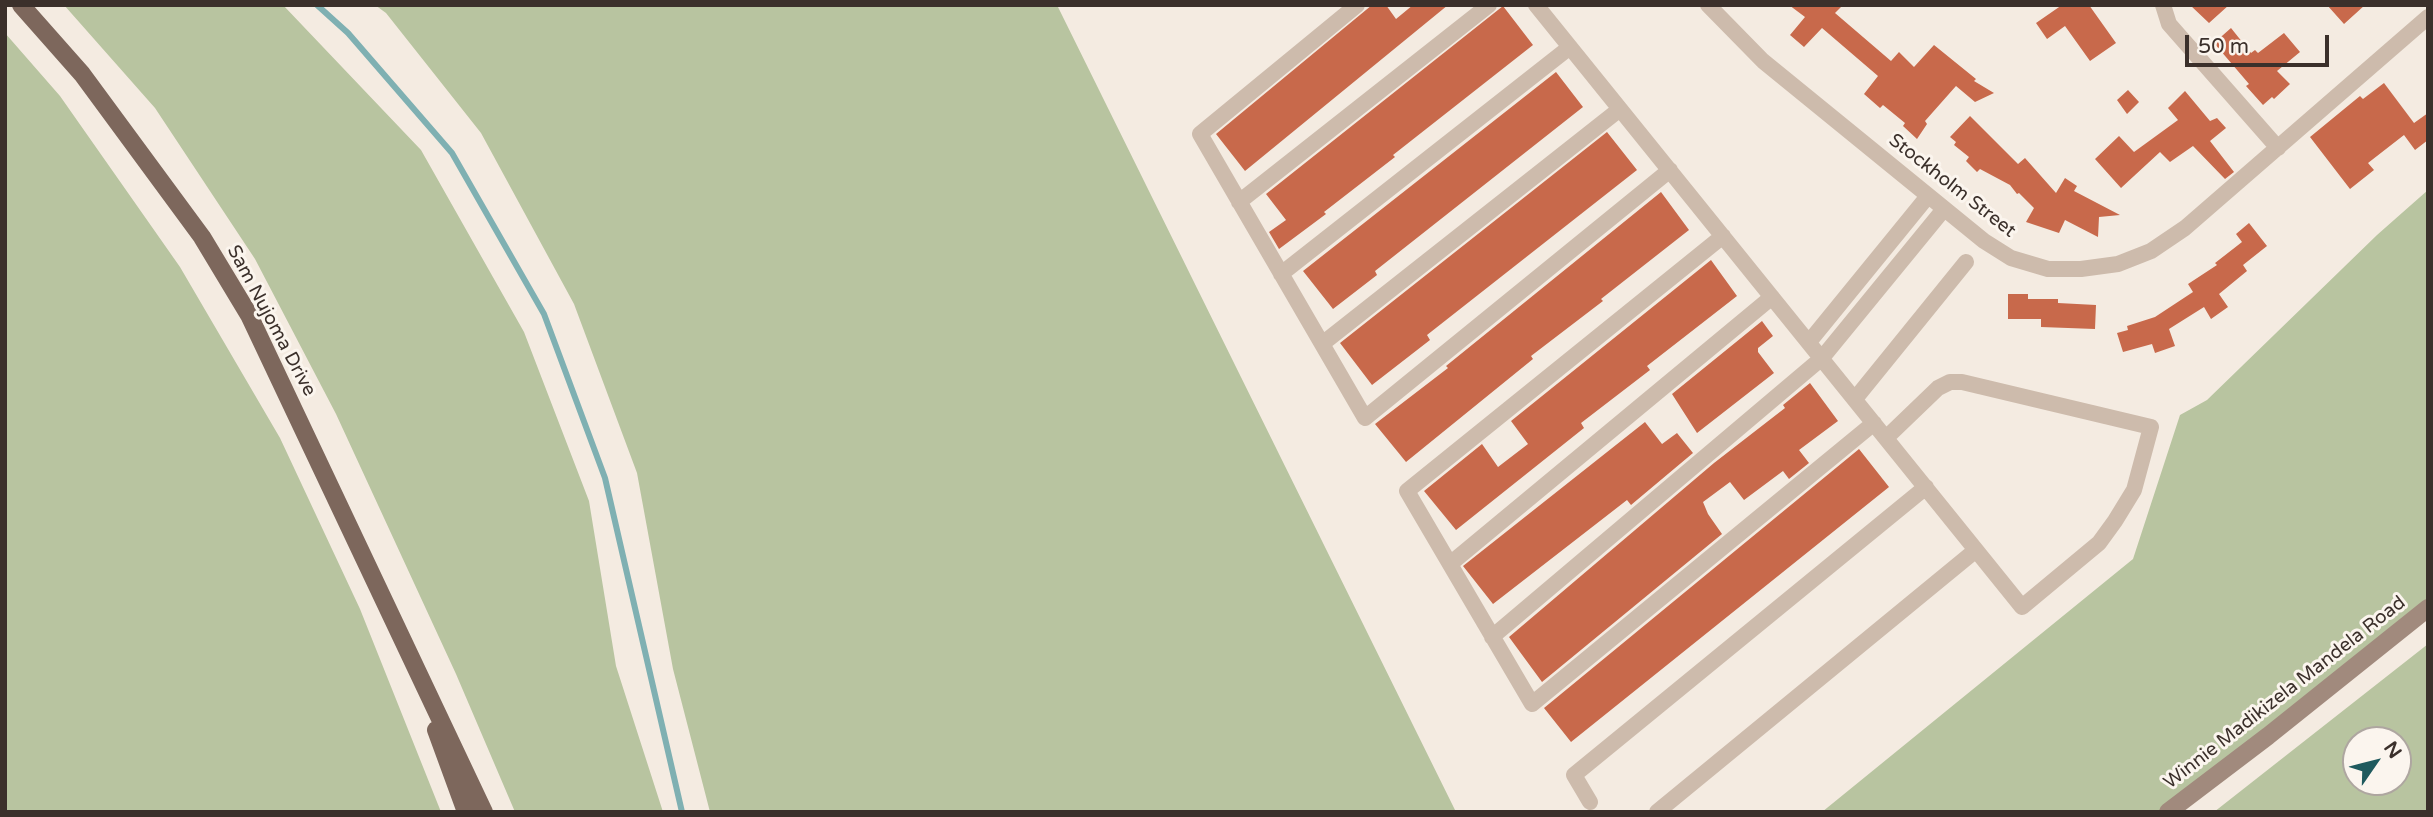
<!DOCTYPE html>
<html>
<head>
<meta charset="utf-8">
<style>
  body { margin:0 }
  #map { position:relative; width:2433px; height:817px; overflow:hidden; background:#f4ebe1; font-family:"Varela Round",sans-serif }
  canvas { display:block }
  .frame { position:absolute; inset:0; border:7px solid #3b302b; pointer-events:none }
  .north { position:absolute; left:2342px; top:726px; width:70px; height:70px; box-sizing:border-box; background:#fbf5ee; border:2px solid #aea6a0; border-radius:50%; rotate:55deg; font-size:19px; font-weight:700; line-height:28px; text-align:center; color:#3b302b }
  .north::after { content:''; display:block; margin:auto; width:24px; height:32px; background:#1f5a5e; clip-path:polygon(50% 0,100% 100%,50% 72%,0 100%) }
  .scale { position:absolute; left:2185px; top:35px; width:144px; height:32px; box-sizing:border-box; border:4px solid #3b302b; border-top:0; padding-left:9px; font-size:21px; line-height:24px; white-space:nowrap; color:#3b302b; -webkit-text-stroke:5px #fbf5ee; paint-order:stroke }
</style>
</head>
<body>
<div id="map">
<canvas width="2433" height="817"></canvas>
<div class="frame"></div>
<div class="north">N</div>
<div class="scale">50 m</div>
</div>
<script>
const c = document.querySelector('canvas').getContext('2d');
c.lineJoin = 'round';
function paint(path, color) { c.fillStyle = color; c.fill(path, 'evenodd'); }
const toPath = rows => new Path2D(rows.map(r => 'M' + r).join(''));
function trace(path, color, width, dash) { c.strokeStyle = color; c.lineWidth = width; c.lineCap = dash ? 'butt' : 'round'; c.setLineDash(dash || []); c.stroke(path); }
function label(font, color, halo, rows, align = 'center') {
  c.font = font + ' "Varela Round",sans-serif'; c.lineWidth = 6; c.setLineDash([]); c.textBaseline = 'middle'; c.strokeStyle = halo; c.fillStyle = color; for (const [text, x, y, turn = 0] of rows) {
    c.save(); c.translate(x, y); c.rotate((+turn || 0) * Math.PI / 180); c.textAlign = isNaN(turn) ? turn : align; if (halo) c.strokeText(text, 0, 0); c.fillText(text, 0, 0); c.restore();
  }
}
paint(toPath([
  [64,5,283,5,421,150,524,332,589,501,616,666,663,812,515,812,456,674,336,414,255,259,155,108],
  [375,5,1057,5,1456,812,710,812,673,669,637,473,574,304,481,133,386,13],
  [5,33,60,96,180,267,280,438,360,609,441,812,5,812],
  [2428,190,2428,608,2168,812,1822,812,2133,559,2180,415,2207,400,2377,235],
  [2428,644,2428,812,2214,812],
  [2398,740,2398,782,2356,782,2356,740]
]), '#b8c4a0');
trace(toPath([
  [317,5,348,33,452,153,544,314,605,478,682,812]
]), '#7fb0b2', 6);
paint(toPath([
  [1372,5,1386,5,1396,19,1413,5,1448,5,1245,171,1216,134],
  [1789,5,1843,5,1835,13,1891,61,1899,52,1914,67,1934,45,1976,79,1974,81,1994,93,1975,102,1956,86,1925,121,1927,124,1917,139,1903,126,1905,123,1883,105,1880,108,1864,94,1878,76,1822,28,1804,47,1790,35,1805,17],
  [2062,5,2089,5,2116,43,2090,61,2065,26,2047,39,2036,23],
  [2190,5,2229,5,2209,23],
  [2327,5,2365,5,2344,24],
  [1503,6,1533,45,1393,155,1395,157,1324,212,1326,214,1279,249,1269,232,1286,220,1266,194],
  [2231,28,2251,53,2255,50,2258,53,2284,33,2300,52,2277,71,2290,84,2274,99,2272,97,2263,105,2246,86,2249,84,2214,43],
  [1556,72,1583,107,1375,271,1377,275,1333,309,1303,271],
  [2384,83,2414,123,2428,113,2428,140,2415,150,2404,135,2368,163,2374,170,2350,189,2310,137,2360,96,2363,99],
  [2128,90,2139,102,2127,114,2117,100],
  [2185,91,2210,121,2217,118,2226,128,2210,141,2234,172,2225,179,2193,146,2170,162,2160,152,2121,188,2095,159,2119,136,2134,152,2178,120,2168,108],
  [1970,116,2018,164,2025,158,2056,193,2065,178,2077,186,2074,191,2120,215,2099,217,2098,237,2065,220,2059,233,2026,222,2034,208,2019,193,2017,194,2010,185,1980,169,1977,172,1966,161,1969,157,1954,145,1956,142,1950,137],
  [1607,132,1637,170,1427,335,1430,340,1372,385,1340,343],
  [1661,192,1689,230,1601,299,1603,301,1531,356,1533,359,1406,462,1375,424,1448,368,1446,366],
  [2249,223,2267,246,2243,265,2247,271,2219,294,2228,307,2211,319,2204,307,2169,329,2175,346,2155,353,2152,344,2123,352,2117,333,2128,330,2127,326,2155,317,2193,292,2188,284,2217,265,2215,263,2242,242,2236,234],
  [1711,260,1737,296,1647,366,1650,370,1581,423,1584,428,1456,530,1424,491,1482,444,1498,467,1528,444,1511,421],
  [2008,294,2028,294,2028,299,2058,299,2058,303,2096,305,2095,329,2041,327,2041,319,2008,319],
  [1762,321,1773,336,1758,348,1758,352,1774,373,1697,433,1672,394],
  [1810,383,1838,421,1799,450,1809,463,1789,479,1783,471,1744,500,1730,482,1703,502,1708,514,1722,534,1542,682,1509,637,1714,463,1785,408,1783,405],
  [1645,422,1662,444,1677,433,1693,453,1631,505,1627,500,1493,604,1463,566],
  [1859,449,1889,487,1571,742,1544,708]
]), '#c8694b');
trace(toPath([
  [1357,5,1200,134,1365,418,1670,170],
  [1536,5,2022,607,2099,543,2115,521,2134,490,2151,427,1962,382,1950,382,1938,388,1886,438],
  [1708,5,1763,61,1984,241,2011,258,2048,269,2081,269,2118,264,2151,251,2185,228,2428,17],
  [2163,5,2169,24,2278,148],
  [1239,202,1489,5],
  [1723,236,1407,491,1532,704,1874,423],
  [1281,274,1570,47],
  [1809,342,1928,196],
  [1322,344,1620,109],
  [1855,399,1966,262],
  [1450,564,1772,297],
  [1492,637,1822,358,1944,209],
  [1590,802,1574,775,1926,487],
  [1657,812,1976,550]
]), '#cdbbac', 16);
trace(toPath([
  [2168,812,2268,736,2428,608]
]), '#a18a7d', 18);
trace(toPath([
  [21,5,82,74,202,237,249,315,484,812],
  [436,730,466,812]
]), '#7d675c', 18);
label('19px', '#3b302b', '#fbf5ee', [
  ["Stockholm Street",1952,186,38],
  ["Sam Nujoma Drive",271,321,62],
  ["Winnie Madikizela Mandela Road",2285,693,-38]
]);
</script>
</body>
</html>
